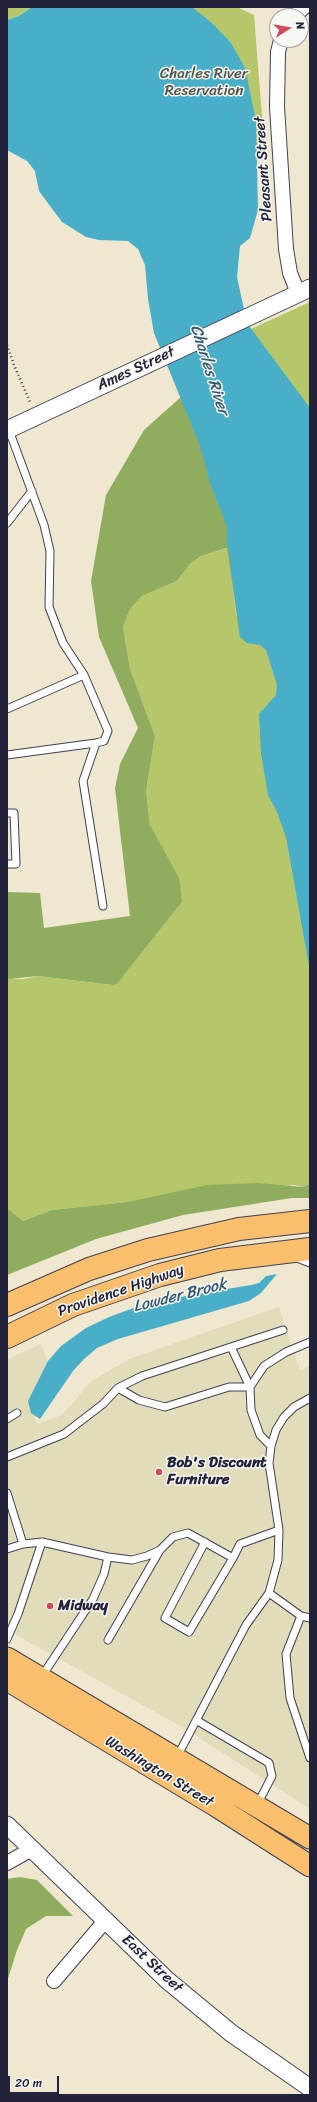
<!DOCTYPE html>
<html>
<head>
<meta charset="utf-8">
<style>
  body { margin:0 }
  #map { position:relative; width:317px; height:2102px; overflow:hidden; background:#efe7d0; font-family:Sriracha,sans-serif }
  canvas { display:block }
  .frame { position:absolute; inset:0; border:8px solid #22223b; pointer-events:none }
  .north { position:absolute; left:269px; top:8px; width:40px; height:40px; box-sizing:border-box; background:#f6f6f2; border:1px solid #a1a1a9; border-radius:50%; rotate:78deg; font-size:11px; font-weight:700; line-height:16px; text-align:center; color:#22223b }
  .north::after { content:''; display:block; margin:auto; width:14px; height:18px; background:#d1495b; clip-path:polygon(50% 0,100% 100%,50% 72%,0 100%) }
  .scale { position:absolute; left:8px; top:2076px; width:51px; height:18px; box-sizing:border-box; border:2px solid #22223b; border-top:0; padding-left:5px; font-size:12px; line-height:14px; white-space:nowrap; color:#22223b; -webkit-text-stroke:3px #f6f6f2; paint-order:stroke }
</style>
</head>
<body>
<div id="map">
<canvas width="317" height="2102"></canvas>
<div class="frame"></div>
<div class="north">N</div>
<div class="scale">20 m</div>
</div>
<script>
const c = document.querySelector('canvas').getContext('2d');
c.lineJoin = 'round';
function paint(path, color) { c.fillStyle = color; c.fill(path, 'evenodd'); }
const toPath = rows => new Path2D(rows.map(r => 'M' + r).join(''));
function trace(path, color, width, dash) { c.strokeStyle = color; c.lineWidth = width; c.lineCap = dash ? 'butt' : 'round'; c.setLineDash(dash || []); c.stroke(path); }
function label(font, color, halo, rows, align = 'center') {
  c.font = font + ' Sriracha,sans-serif'; c.lineWidth = 3; c.setLineDash([]); c.textBaseline = 'middle'; c.strokeStyle = halo; c.fillStyle = color; for (const [text, x, y, turn = 0] of rows) {
    c.save(); c.translate(x, y); c.rotate((+turn || 0) * Math.PI / 180); c.textAlign = isNaN(turn) ? turn : align; if (halo) c.strokeText(text, 0, 0); c.fillText(text, 0, 0); c.restore();
  }
}
paint(toPath([
  [279,1307,300,1371,310,1366,310,1809,184,1728,7,1630,7,1360,40,1344,48,1361,28,1401,37,1424,62,1415,92,1381,129,1359]
]), '#e1dcba');
paint(toPath([
  [7,7,32,7,19,16,7,20],
  [192,7,237,7,254,15,265,153,253,159],
  [310,302,310,606,211,347],
  [228,548,236,614,247,643,260,645,266,650,277,685,276,695,259,714,261,753,268,795,277,812,286,837,310,971,310,1184,303,1187,294,1185,52,1210,23,1221,7,1208,7,977,11,979,24,979,38,976,113,985,117,984,182,902,150,825,146,791,155,736,130,669,123,627,130,609,142,596,177,581,190,564,201,556]
]), '#b5c76a');
paint(toPath([
  [196,396,273,637,310,971,286,837,277,812,268,795,261,753,259,714,276,695,277,685,266,650,260,645,247,643,240,637,227,548,201,556,190,564,177,581,142,596,130,609,123,627,130,669,155,736,146,791,150,825,179,878,182,902,117,984,113,985,38,976,10,979,7,977,7,892,40,893,44,928,130,916,115,788,120,764,138,728,99,637,91,581,106,495,144,430,181,397],
  [258,1183,303,1187,310,1184,310,1198,292,1198,183,1215,96,1239,7,1275,7,1208,23,1221,52,1210,128,1202,207,1185],
  [20,1877,37,1880,73,1916,46,1916,26,1929,17,1950,7,1982,7,1879]
]), '#90ac5e');
paint(toPath([
  [32,7,192,7,213,24,231,43,245,68,256,121,258,210,250,238,240,246,237,277,247,323,310,408,310,971,286,837,277,812,268,795,261,753,259,714,276,695,277,685,266,650,260,645,247,643,240,637,227,541,227,527,211,486,200,446,154,333,148,299,145,265,138,249,128,241,99,240,86,237,62,222,39,191,35,171,27,161,7,150,7,20,19,16],
  [277,1274,261,1293,249,1301,118,1339,97,1348,84,1359,73,1371,40,1419,31,1413,28,1401,48,1361,61,1346,86,1328,109,1317,142,1305,191,1295,251,1285,259,1283,266,1276]
]), '#49afc8');
const service = toPath([
  [7,523,32,491],
  [7,709,84,675],
  [96,743,83,781,103,906],
  [7,755,96,743,104,741,108,731,84,675,63,643,49,607,50,551,44,525,9,430],
  [7,813,14,813,16,864,7,864],
  [297,1258,310,1263],
  [118,1388,139,1400,165,1407,229,1387,250,1387,231,1347],
  [7,1419,17,1413],
  [271,1446,260,1435,251,1410,250,1387,264,1366,286,1352,310,1342],
  [7,1457,64,1434,103,1404,118,1388,142,1376,283,1330],
  [7,1493,23,1544,42,1542,108,1557,132,1560,147,1556,160,1550,173,1537,188,1533,233,1558,240,1544,279,1530],
  [205,1542,165,1618,189,1632,233,1558],
  [7,1549,23,1544],
  [269,1593,301,1616,310,1618],
  [301,1616,286,1654,290,1698,310,1758],
  [7,1639,18,1614,42,1542],
  [108,1640,160,1550],
  [42,1676,93,1599,104,1574,108,1557],
  [196,1720,269,1763,272,1776,257,1805],
  [177,1757,246,1625,269,1593,278,1560,279,1530,269,1463,271,1446,276,1430,284,1417,294,1407,310,1398]
]);
const minor = toPath([
  [295,16,304,7],
  [281,40,278,52,277,107,286,249,290,273,298,293],
  [7,1863,32,1849],
  [54,1981,105,1921]
]);
const tertiary = toPath([
  [7,430,310,288],
  [7,1825,167,1980,231,2033,310,2088]
]);
const primary = toPath([
  [7,1658,310,1838],
  [7,1680,216,1806,310,1866]
]);
const trunk = toPath([
  [7,1305,89,1269,148,1250,239,1229,310,1221],
  [7,1337,73,1305,160,1275,220,1260,310,1249]
]);
trace(service, '#414051', 9);
trace(minor, '#414051', 16);
trace(tertiary, '#414051', 19);
trace(primary, '#414051', 23);
trace(trunk, '#414051', 24);
trace(toPath([
  [7,345,14,365,30,402]
]), '#414051', 2.5, [1, 3]);
trace(service, '#fff', 7);
trace(minor, '#fff', 14);
trace(tertiary, '#fff', 17);
trace(primary, '#f9bf6c', 21);
trace(trunk, '#f9bf6c', 22);
for (const [x, y, r, color] of [
  [159,1472,4,"#d1495b"],
  [50,1606,4,"#d1495b"]
]) { const dot = new Path2D(); dot.arc(x, y, r, 0, 2 * Math.PI); c.fillStyle = color; c.fill(dot); trace(dot, '#f6f6f2', 1.5); }
label('15px', '#4e5449', '#f6f6f2', [
  ["Charles River",204,74],
  ["Reservation",204,91]
]);
label('15px', '#22223b', '#f6f6f2', [
  ["Pleasant Street",264,169,-94],
  ["Ames Street",136,369,-25],
  ["Providence Highway",121,1291,-19],
  ["Washington Street",159,1772,31],
  ["East Street",152,1964,43]
]);
label('bold 15px', '#22223b', '#f6f6f2', [
  ["Bob's Discount",167,1463],
  ["Furniture",167,1480],
  ["Midway",58,1606]
], 'left');
label('italic 16px', '#325a73', '#f6f6f2', [
  ["Charles River",209,370,72],
  ["Lowder Brook",180,1296,-14]
]);
</script>
</body>
</html>
